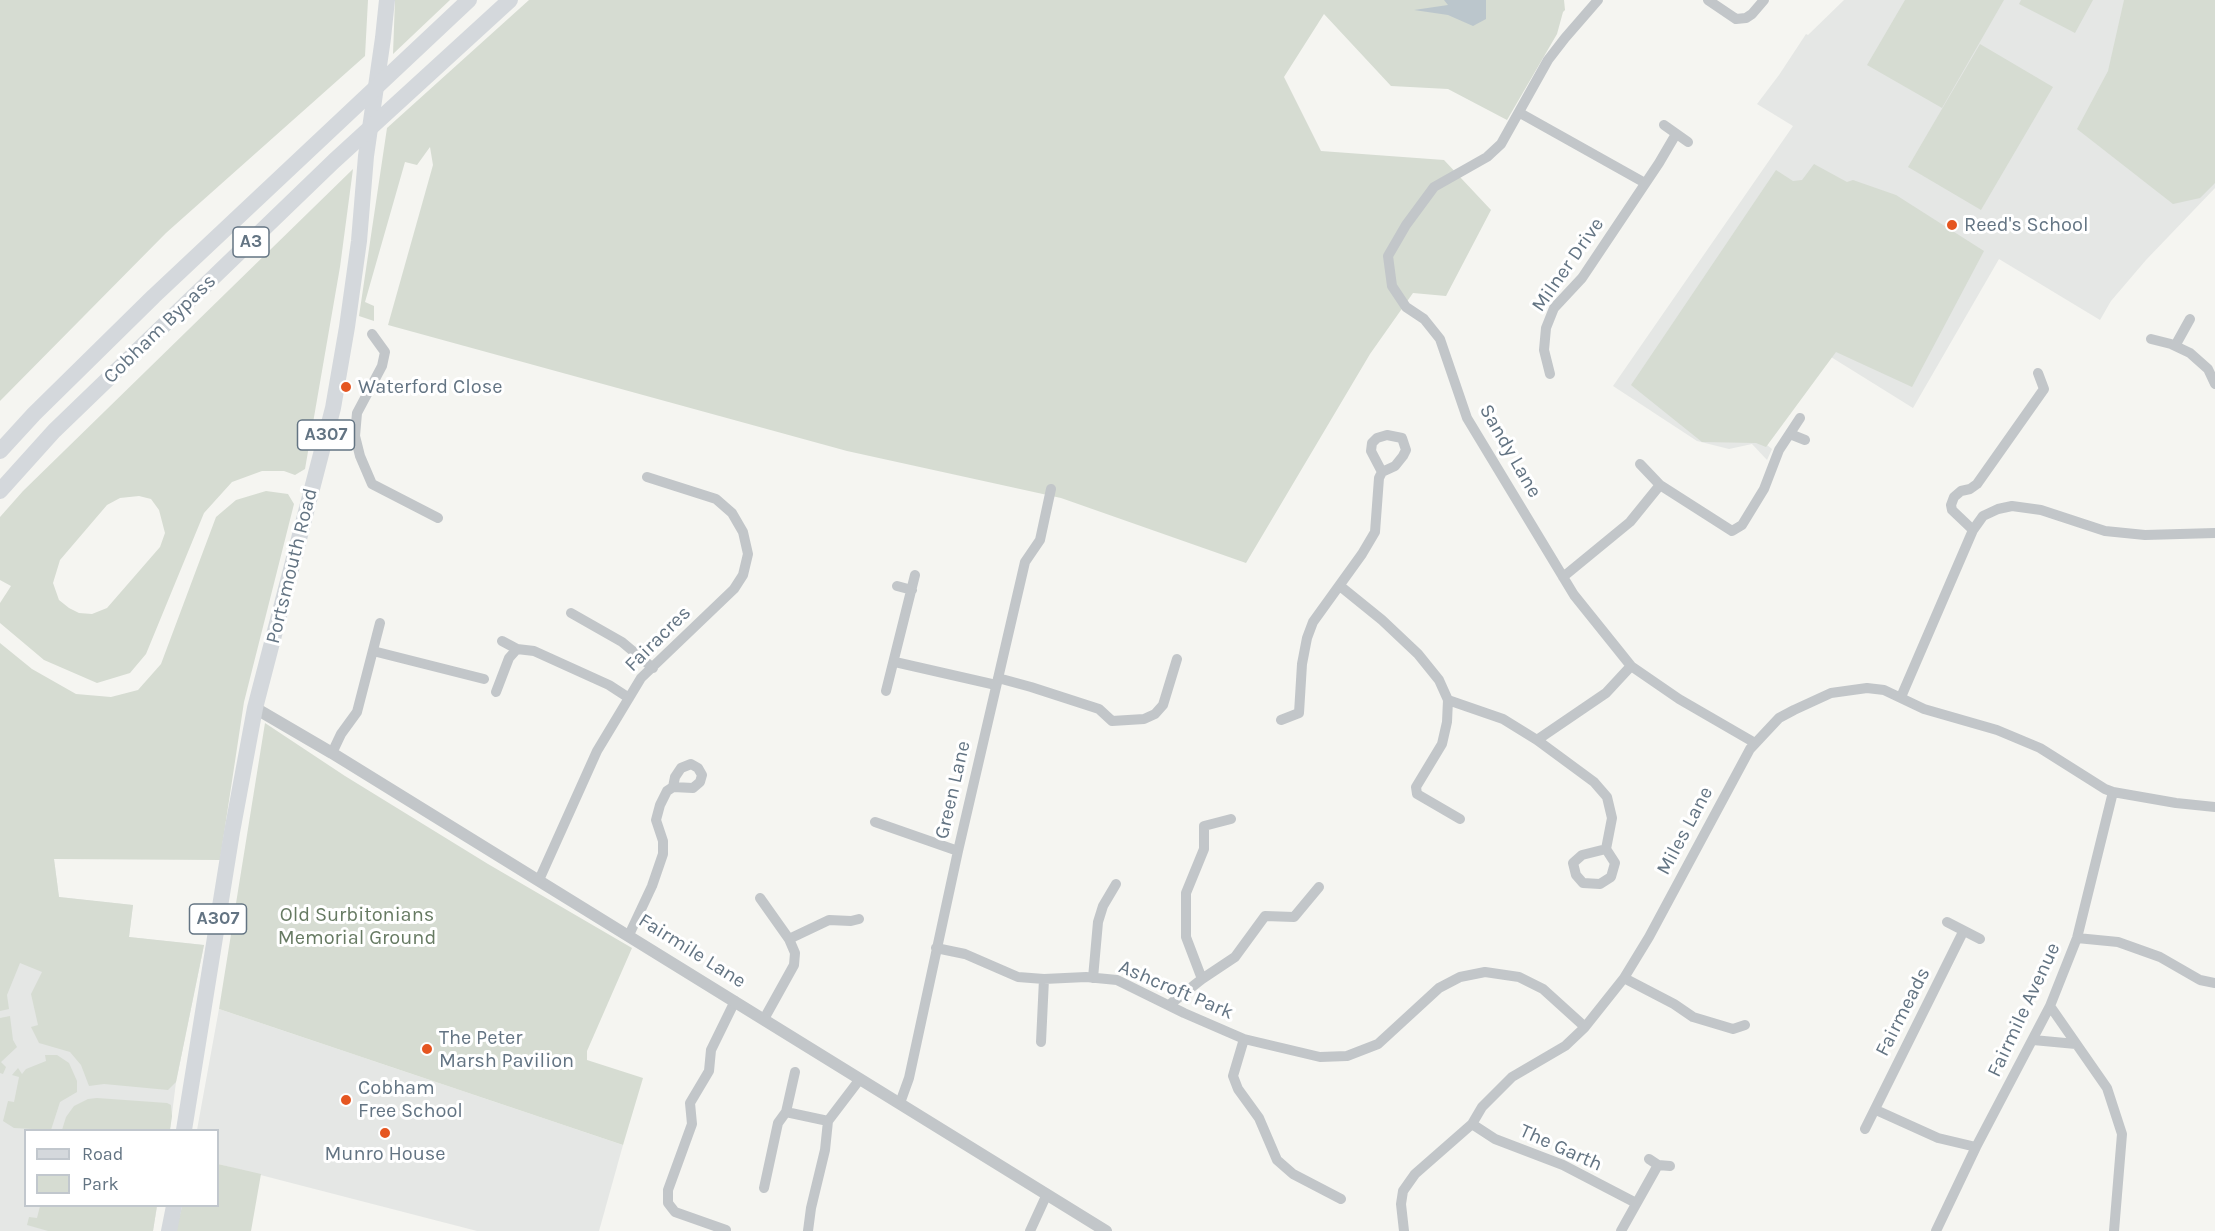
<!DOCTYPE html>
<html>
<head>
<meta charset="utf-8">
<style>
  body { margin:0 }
  #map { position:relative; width:2215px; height:1231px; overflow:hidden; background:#f5f5f1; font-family:Karla,sans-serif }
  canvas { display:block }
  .legend { position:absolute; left:24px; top:1129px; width:195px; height:78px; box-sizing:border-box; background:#fff; border:2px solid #c1c7cd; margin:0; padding:8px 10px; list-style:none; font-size:18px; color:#637483 }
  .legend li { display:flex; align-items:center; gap:12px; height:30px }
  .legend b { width:30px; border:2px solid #c1c7cd }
</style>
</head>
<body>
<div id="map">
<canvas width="2215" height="1231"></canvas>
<ul class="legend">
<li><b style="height:8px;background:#d4d8dc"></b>Road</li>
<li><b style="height:16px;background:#d6dcd2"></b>Park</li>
</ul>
</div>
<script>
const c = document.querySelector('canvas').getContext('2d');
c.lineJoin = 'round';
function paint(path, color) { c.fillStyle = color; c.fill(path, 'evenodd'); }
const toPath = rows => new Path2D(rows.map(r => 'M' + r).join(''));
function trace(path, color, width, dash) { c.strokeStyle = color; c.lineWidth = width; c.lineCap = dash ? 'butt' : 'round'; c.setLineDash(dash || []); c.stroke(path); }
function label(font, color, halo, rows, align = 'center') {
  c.font = font + ' Karla,sans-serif'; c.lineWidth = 6; c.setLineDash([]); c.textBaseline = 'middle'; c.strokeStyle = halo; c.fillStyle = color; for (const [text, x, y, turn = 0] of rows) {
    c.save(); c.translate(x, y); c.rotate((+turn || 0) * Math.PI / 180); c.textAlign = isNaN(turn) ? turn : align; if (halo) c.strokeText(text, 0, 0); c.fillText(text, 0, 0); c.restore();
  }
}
paint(toPath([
  [1844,0,2215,0,2215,188,2146,260,2111,301,2100,320,1999,259,1913,408,1831,357,1767,445,1772,449,1767,460,1752,444,1729,449,1697,441,1613,386,1793,126,1757,104,1779,75,1806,34,1808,35],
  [54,859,59,897,133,905,129,937,204,945,176,1082,170,1130,26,1130,26,1206,157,1206,153,1231,0,1231,0,873],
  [219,1009,623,1145,599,1231,477,1231,218,1164,218,1130,197,1130]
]), '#e5e7e5');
paint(toPath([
  [0,0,368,0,365,56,166,233,0,401],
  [395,0,450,0,393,54],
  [529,0,1564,0,1565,10,1563,12,1557,34,1507,120,1448,89,1391,86,1324,14,1284,77,1321,151,1444,160,1491,210,1446,296,1413,293,1370,354,1246,563,1061,498,847,451,388,325,433,165,430,147,417,165,405,162,365,302,374,306,374,321,359,316,387,128],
  [1905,0,2004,0,1942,108,1867,65],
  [2021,0,2093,0,2075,33,2019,4],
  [2124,0,2215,0,2215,183,2200,198,2173,204,2077,129,2108,71],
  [1980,44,2053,87,1981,210,1908,167],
  [1814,164,1847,182,1853,180,1896,195,1984,251,1912,387,1836,352,1766,447,1756,443,1702,442,1631,385,1776,170,1793,181,1802,180],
  [353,169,340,267,305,469,295,475,284,471,262,471,232,482,204,513,146,654,130,673,97,683,44,660,0,623,0,603,11,586,0,580,0,517,23,491],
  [139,496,151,499,159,510,165,533,160,547,107,608,92,614,79,613,69,608,59,600,53,583,60,560,107,505,120,498],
  [266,491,288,494,294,504,244,702,220,860,54,859,59,897,133,905,129,937,204,945,176,1082,168,1090,104,1084,89,1086,81,1065,70,1052,39,1043,31,1027,38,1025,31,994,42,972,20,963,7,995,9,1009,0,1011,0,643,32,669,76,694,111,697,138,690,161,664,216,517,236,500],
  [265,723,345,776,488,864,632,948,587,1051,587,1060,643,1078,623,1145,219,1009],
  [10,1016,13,1040,17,1047,1,1062,6,1067,3,1074,0,1073,0,1018],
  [45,1055,57,1055,69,1063,77,1081,77,1092,60,1102,51,1130,14,1128,3,1121,8,1101,14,1102,19,1077,12,1075,18,1068,22,1074,26,1069,46,1061],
  [97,1098,167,1103,171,1105,172,1116,170,1130,62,1130,66,1117,74,1106,88,1099],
  [218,1164,261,1174,251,1231,176,1231,182,1206,218,1206],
  [40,1206,157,1206,153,1231,48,1231,27,1225,29,1217,37,1218]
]), '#d6dcd2');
paint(toPath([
  [1444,0,1486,0,1486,19,1473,26,1448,15,1414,10,1448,5]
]), '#bbc6cc');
trace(toPath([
  [1598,0,1565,38,1548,60,1501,144,1487,157,1434,187,1406,225,1388,256,1392,286,1406,307,1424,319,1440,339,1467,418,1574,595,1631,666,1679,699,1755,743],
  [1708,0,1736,19,1746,18,1752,14,1764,0],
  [1520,113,1645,183],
  [1664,125,1688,142],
  [372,334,385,352,382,366,357,413,355,436,360,456,372,484,438,518],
  [2151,339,2171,344,2190,353,2208,369,2215,384],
  [2175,346,2190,319],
  [1550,374,1544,350,1546,328,1554,308,1582,278,1659,163,1676,134],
  [1790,434,1805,440],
  [1640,464,1660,485,1732,531,1742,525,1764,489,1779,450,1800,418],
  [1973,530,1952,510,1951,505,1954,497,1961,491,1970,489,1977,484,2044,389,2038,373],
  [1563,577,1630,522,1660,485],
  [897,586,912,590],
  [1340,586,1382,620,1418,654,1439,680,1448,700,1503,719,1537,740,1606,693,1631,666],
  [571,613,622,642,653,668],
  [502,641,517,649],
  [373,651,484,679],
  [895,662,996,685],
  [998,678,1031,687,1099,709,1112,721,1144,719,1155,714,1163,705,1177,659],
  [886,691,915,575],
  [496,692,509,658,517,649,534,651,609,685,629,698],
  [1901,697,1973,530,1983,516,1998,509,2012,506,2041,510,2105,531,2145,535,2215,533],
  [1448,700,1447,722,1442,744,1416,787,1417,794,1460,819],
  [1281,720,1299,713,1302,664,1307,638,1313,622,1362,554,1375,532,1379,478,1382,472,1371,451,1372,443,1377,438,1387,435,1402,438,1406,450,1403,456,1395,466,1382,472],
  [1537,740,1594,782,1607,797,1612,818,1606,849,1615,863,1611,877,1600,884,1583,883,1576,875,1573,863,1582,855,1606,849],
  [332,753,341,734,357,712,380,623],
  [875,822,958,851],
  [539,880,597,751,641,678,734,589,743,575,748,554,743,532,732,513,716,499,647,477],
  [760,898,789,939,795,953,794,965,764,1019],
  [1947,922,1980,939],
  [629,935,652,886,663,854,663,841,656,820,660,805,667,791,673,787,675,777,681,768,691,764,698,768,702,775,700,782,693,788,673,787],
  [2077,938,2118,942,2160,957,2200,980,2215,983],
  [789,939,829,920,851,921,859,919],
  [936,948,965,954,1018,977,1044,979,1086,977,1117,980,1184,1013,1244,1039,1320,1057,1347,1056,1378,1044,1439,988,1460,977,1485,972,1519,977,1543,989,1585,1027],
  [1093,978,1098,922,1103,906,1116,884],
  [1624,978,1674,1004,1693,1017,1733,1029,1745,1025],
  [1202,979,1186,937,1186,893,1204,849,1204,826,1231,819],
  [1169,1005,1202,979,1235,957,1265,916,1294,917,1319,887],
  [2050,1006,2107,1088,2122,1134,2114,1231],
  [1244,1039,1233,1076,1238,1089,1259,1118,1277,1160,1293,1174,1341,1199],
  [2033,1040,2076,1044],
  [1041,1042,1044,979],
  [795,1072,786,1112,828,1121],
  [900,1103,909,1078,958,851,1025,562,1040,540,1051,489],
  [1876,1110,1938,1138,1976,1147],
  [1472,1124,1495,1139,1563,1165,1636,1203],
  [1865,1129,1963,932],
  [1649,1159,1658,1165,1670,1166],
  [764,1188,778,1123,786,1112],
  [726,1230,675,1212,668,1203,668,1190,692,1124,690,1103,709,1071,711,1050,735,1001],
  [808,1231,811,1208,825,1150,828,1121,860,1079],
  [1030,1231,1047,1194],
  [1404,1231,1401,1204,1403,1191,1415,1174,1472,1124,1482,1107,1512,1077,1565,1046,1585,1027,1624,978,1649,937,1750,749,1779,718,1794,710,1831,693,1867,688,1884,690,1924,709,1997,730,2040,748,2105,789,2113,792,2176,803,2215,807],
  [1621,1231,1658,1165],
  [1936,1231,1976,1147,2050,1006,2077,938,2113,792]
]), '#c2c6c9', 10);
trace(toPath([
  [255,708,332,753,1106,1231]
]), '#c2c6c9', 12);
trace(toPath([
  [184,1130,232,832,255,708,333,408,347,327,359,241,366,156,383,38,387,0],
  [169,1231,174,1206]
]), '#d4d8dc', 16);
trace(toPath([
  [0,451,34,414,154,296,469,0],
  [0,491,54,431,334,161,510,0]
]), '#d4d8dc', 16);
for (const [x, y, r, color] of [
  [1952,225,6,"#e55621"],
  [346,387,6,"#e55621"],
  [427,1049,6,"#e55621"],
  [346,1100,6,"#e55621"],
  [385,1133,6,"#e55621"]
]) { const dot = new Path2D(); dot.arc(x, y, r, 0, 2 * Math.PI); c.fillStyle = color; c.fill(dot); trace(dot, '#fff', 2); }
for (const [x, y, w] of [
  [251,242,36],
  [326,435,57],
  [218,919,57]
]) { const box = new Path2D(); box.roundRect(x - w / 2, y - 15, w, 30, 4.5); c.fillStyle = '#fff'; c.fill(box); trace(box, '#637483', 1.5); }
label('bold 18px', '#637483', null, [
  ["A3",251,242],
  ["A307",326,435],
  ["A307",218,919]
]);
label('20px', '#637483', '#fff', [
  ["Reed's School",1964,225],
  ["Waterford Close",358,387],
  ["The Peter",439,1038],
  ["Marsh Pavilion",439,1061],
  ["Cobham",358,1088],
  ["Free School",358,1111],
  ["Munro House",385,1154,"center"]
], 'left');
label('20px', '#637483', '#fff', [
  ["Milner Drive",1568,265,-55],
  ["Cobham Bypass",160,329,-44],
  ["Sandy Lane",1510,451,60],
  ["Portsmouth Road",292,566,-76],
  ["Fairacres",658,639,-45],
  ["Green Lane",953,790,-77],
  ["Miles Lane",1685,831,-62],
  ["Fairmile Lane",692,951,32],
  ["Ashcroft Park",1176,990,23],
  ["Fairmile Avenue",2024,1010,-65],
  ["Fairmeads",1903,1012,-63],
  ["The Garth",1561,1148,24]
]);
label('20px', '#667a62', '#fff', [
  ["Old Surbitonians",357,915],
  ["Memorial Ground",357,938]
]);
</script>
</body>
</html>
